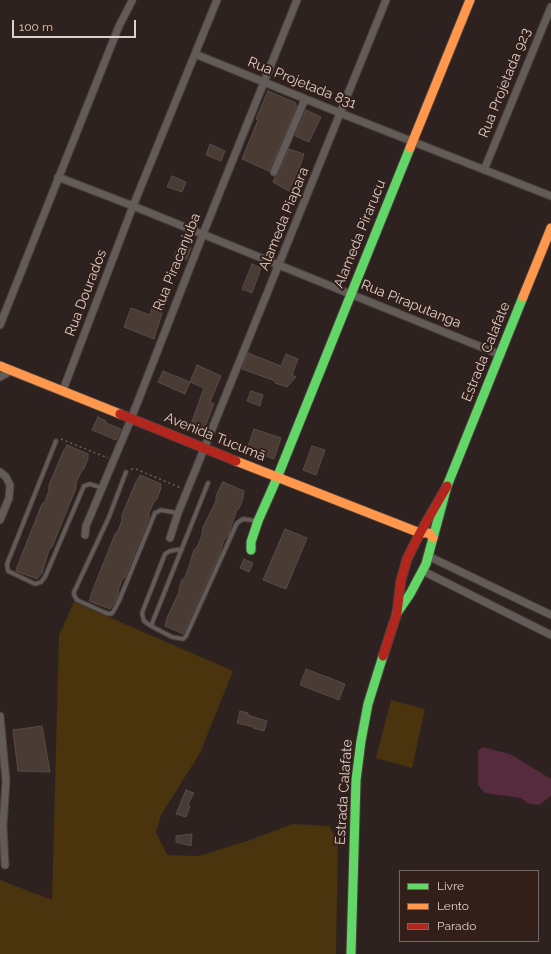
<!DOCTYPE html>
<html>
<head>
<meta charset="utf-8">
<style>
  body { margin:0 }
  #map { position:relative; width:551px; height:954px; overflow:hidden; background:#2d221f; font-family:Raleway,sans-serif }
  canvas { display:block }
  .legend { position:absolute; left:399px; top:870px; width:140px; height:72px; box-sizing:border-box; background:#331f19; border:1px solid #776661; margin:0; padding:5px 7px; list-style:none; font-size:12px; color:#ded0cc }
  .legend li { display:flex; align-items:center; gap:8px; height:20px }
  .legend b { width:20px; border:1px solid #776661 }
  .scale { position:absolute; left:12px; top:20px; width:124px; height:18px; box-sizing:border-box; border:2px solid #ded0cc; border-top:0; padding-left:5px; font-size:12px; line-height:14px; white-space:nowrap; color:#ded0cc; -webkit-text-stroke:3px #331f19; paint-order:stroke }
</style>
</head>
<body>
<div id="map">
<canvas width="551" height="954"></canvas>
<ul class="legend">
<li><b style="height:5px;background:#63d668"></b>Livre</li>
<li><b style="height:5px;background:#ff974d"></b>Lento</li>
<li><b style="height:5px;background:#b3261e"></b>Parado</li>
</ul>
<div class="scale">100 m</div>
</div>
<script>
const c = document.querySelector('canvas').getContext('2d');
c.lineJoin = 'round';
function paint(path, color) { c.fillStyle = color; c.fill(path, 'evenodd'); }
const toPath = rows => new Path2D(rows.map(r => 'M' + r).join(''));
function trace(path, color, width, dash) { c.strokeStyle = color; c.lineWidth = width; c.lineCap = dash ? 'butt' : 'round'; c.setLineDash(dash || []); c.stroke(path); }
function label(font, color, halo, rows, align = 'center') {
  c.font = font + ' Raleway,sans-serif'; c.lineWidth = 4; c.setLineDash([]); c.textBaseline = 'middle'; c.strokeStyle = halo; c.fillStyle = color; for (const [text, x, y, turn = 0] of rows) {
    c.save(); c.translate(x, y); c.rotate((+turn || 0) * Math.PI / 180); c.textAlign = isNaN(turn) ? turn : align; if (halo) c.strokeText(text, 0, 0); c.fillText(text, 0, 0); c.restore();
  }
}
paint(toPath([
  [74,602,233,671,200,753,161,815,156,832,167,855,198,856,247,841,293,824,329,826,338,841,336,954,0,954,0,880,52,900,59,635],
  [391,700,425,709,412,768,376,758]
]), '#49340d');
paint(toPath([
  [482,747,510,754,551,779,551,796,539,805,527,803,521,798,485,793,478,785,478,751]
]), '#572b3e');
const building = toPath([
  [268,91,296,103,295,105,297,106,269,171,242,159,258,120,256,119,268,91],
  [306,110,321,117,309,142,295,136,306,110],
  [210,144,225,151,221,161,206,155,210,144],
  [289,149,304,154,300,166,289,191,273,182,275,177,279,174,289,149],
  [172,176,186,182,182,192,167,187,172,176],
  [180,243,191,248,186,260,174,256,180,243],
  [252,264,261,268,252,293,242,289,252,264],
  [153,304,164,307,154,339,124,327,131,308,150,315,153,304],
  [248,353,281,366,286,354,298,359,292,375,296,377,287,387,275,383,275,381,242,369,248,353],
  [197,365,221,376,210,402,214,404,203,432,190,427,204,388,190,382,197,365],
  [163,371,190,382,185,394,158,382,163,371],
  [251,391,263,395,260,406,247,401,251,391],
  [98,417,106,421,106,423,121,429,116,440,92,430,98,417],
  [254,429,281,438,274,459,247,449,254,429],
  [67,445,88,454,88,458,84,469,81,472,76,483,76,488,52,547,49,550,42,573,37,579,16,571,17,567,42,504,45,501,49,490,49,485,63,452,67,445],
  [312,446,325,450,316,475,303,470,312,446],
  [140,475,161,484,160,487,161,488,157,499,154,502,149,513,149,518,125,577,122,580,118,591,119,591,116,600,110,609,89,601,91,597,90,597,115,534,118,531,122,520,122,515,136,482,140,475],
  [223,482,244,491,243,499,240,506,238,510,237,509,228,536,224,540,219,555,183,634,165,626,167,618,179,592,179,588,182,580,185,577,188,569,194,550,197,547,202,535,203,527,216,501,216,497,219,489,223,482],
  [285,529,307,538,286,589,263,580,285,529],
  [244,559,253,563,249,572,240,568,244,559],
  [306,669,345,684,339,700,300,685,306,669],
  [240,711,248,713,248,715,267,721,264,731,253,728,254,727,237,723,240,711],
  [42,726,50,772,18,771,13,730,42,726],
  [186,790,194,793,188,804,190,806,186,817,176,814,186,790],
  [192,834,191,846,176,842,176,836,192,834]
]);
paint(building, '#4a3c35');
trace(building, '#554c48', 1);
const lane = toPath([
  [56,441,7,564,8,571,35,584,41,582,45,577,84,486,90,484,102,488],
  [126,472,109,517,74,592,74,595,77,600,106,613,111,614,113,612,119,601,155,513,161,510,177,513],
  [208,483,151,626,172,637,183,639,186,636,237,523,243,519,257,521],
  [151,626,144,621,142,613,165,554,170,551,182,549]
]);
const street = toPath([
  [195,54,340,113,551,196],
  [484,170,551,7],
  [274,172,305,99],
  [58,177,133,206,501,355],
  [0,325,119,26,132,1],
  [0,377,11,371],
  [63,390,133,206,217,0],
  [0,472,6,477,10,485,9,498,0,520],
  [85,535,86,526,131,419,203,234,297,0],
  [170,538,178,513,386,0],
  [428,556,551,615],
  [423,571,551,635],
  [0,716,6,781,3,826,5,865]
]);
const fast = toPath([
  [251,550,251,542,258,521,277,478,410,148],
  [397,613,410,594,426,564,447,486,523,297],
  [351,954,356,780,361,741,368,704,383,656]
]);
const slow = toPath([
  [410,148,470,0],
  [523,297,551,228],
  [0,366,120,414],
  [236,461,420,533,429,533,433,538]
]);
const jam = toPath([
  [120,414,236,461],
  [383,656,397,613,401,580,407,559,420,533,447,486]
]);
trace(lane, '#493f3c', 5.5);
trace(street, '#493f3c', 9);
trace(fast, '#493f3c', 11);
trace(slow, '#493f3c', 11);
trace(jam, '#493f3c', 11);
trace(toPath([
  [61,439,108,458],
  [131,469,136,469,181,488]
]), '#68605e', 1.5, [2, 3]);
trace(lane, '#635b58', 3.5);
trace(street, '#635b58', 7);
trace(fast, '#63d668', 9);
trace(slow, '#ff974d', 9);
trace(jam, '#b3261e', 9);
label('14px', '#ded0cc', '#331f19', [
  ["Rua Projetada 831",302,83,22],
  ["Rua Projetada 923",505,83,-68],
  ["Alameda Piapara",284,219,-68],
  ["Alameda Pirarucu",360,234,-68],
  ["Rua Piracanjuba",177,262,-68],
  ["Rua Dourados",86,293,-69],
  ["Rua Piraputanga",411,304,22],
  ["Estrada Calafate",486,352,-68],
  ["Avenida Tucumã",215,437,22],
  ["Estrada Calafate",344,792,-86]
]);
</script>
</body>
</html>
